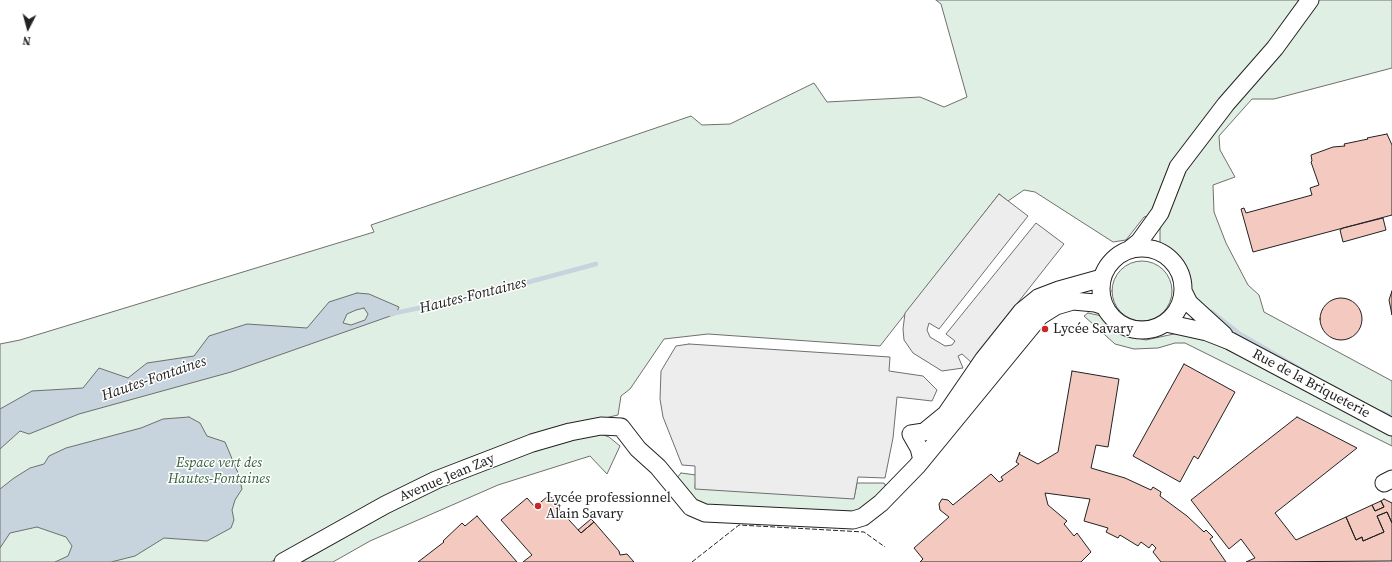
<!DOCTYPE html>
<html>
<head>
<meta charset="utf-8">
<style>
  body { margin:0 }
  #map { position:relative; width:1392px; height:562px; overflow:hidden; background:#fff; font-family:"Source Serif 4",serif }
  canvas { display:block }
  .north { position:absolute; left:8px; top:8px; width:40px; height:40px; -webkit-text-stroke:3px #fff; paint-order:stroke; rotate:186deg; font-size:11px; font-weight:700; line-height:16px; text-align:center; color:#222 }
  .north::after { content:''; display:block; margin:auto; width:14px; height:18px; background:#222; clip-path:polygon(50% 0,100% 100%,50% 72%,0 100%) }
</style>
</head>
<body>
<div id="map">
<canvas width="1392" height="562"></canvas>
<div class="north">N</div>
</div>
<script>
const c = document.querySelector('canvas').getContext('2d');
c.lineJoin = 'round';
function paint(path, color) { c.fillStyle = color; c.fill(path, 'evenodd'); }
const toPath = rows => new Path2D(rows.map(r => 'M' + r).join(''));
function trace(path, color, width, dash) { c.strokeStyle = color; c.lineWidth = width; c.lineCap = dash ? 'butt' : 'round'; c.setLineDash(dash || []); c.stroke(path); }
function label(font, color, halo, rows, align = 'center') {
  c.font = font + ' "Source Serif 4",serif'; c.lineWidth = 3; c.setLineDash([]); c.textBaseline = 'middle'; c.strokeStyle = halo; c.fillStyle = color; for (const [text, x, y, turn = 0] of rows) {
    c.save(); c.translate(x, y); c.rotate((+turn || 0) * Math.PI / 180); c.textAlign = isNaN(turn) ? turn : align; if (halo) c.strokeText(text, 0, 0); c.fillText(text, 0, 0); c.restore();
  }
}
const green = toPath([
  [936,0,1392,0,1392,68,1274,99,1252,99,1219,136,1220,150,1235,177,1213,185,1214,212,1226,243,1248,285,1259,295,1264,312,1392,381,1392,420,1257,348,1221,324,1183,291,1180,274,1172,261,1163,254,1160,246,1160,213,1144,217,1126,240,1113,242,1035,192,1024,190,1008,201,999,194,880,346,708,334,664,339,630,389,621,396,618,415,531,435,463,460,342,520,271,562,0,562,0,344,20,340,374,232,371,225,691,116,702,125,730,124,814,83,827,102,920,97,944,107,967,97,941,4,936,0],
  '1112 291a30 30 0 1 1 60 0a30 30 0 1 1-60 0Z',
  [1088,313,1102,316,1122,334,1146,340,1183,332,1201,333,1215,344,1249,360,1392,436,1392,446,1185,343,1175,343,1158,348,1134,349,1115,344,1084,316,1088,313],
  [601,434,609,437,620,446,607,474,590,456,498,485,370,541,333,562,301,562,419,496,473,472,578,437,601,434],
  [681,473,696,475,695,488,854,498,857,483,883,483,885,484,886,490,857,512,720,506,699,504,675,480,681,473]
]);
paint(green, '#e0efe3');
trace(green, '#6f6f6f', 1);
const parking = toPath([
  [999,194,1028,216,939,329,929,323,927,330,930,337,945,346,952,345,955,341,946,334,1036,223,1064,244,971,362,962,354,958,356,963,368,942,371,913,353,904,340,903,329,905,313,999,194],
  [689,344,890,357,889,371,923,376,937,390,932,401,897,397,893,438,885,478,858,477,854,499,695,489,695,466,682,465,663,417,660,399,661,371,676,346,689,344]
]);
paint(parking, '#ededed');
trace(parking, '#6f6f6f', 1);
const water = toPath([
  [357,293,369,294,399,307,396,314,231,372,79,414,29,434,20,431,0,449,0,409,32,391,83,388,99,368,128,378,147,363,194,356,209,336,247,324,307,328,329,302,357,293],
  [364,308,368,314,365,320,351,325,343,323,347,314,356,310,364,308],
  [189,417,200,423,207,436,225,442,238,473,242,489,235,500,232,510,234,520,231,528,207,541,164,538,135,556,111,562,55,562,68,556,72,546,66,537,37,527,10,533,0,548,0,489,14,478,30,468,44,464,49,456,66,448,141,428,163,419,189,417]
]);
paint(water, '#c7d3dd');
trace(water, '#6f6f6f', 1);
trace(toPath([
  [1212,312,1240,334,1307,373],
  [390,314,473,297,596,264],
  [1381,412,1392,417]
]), '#c7d3dd', 4.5);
const building = toPath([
  [1387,134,1392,145,1392,215,1253,252,1241,209,1244,208,1246,213,1312,195,1310,188,1319,185,1311,162,1312,161,1311,155,1333,147,1345,146,1344,144,1368,139,1367,138,1387,134],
  [1383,218,1386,230,1343,242,1340,230,1343,228,1383,218],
  [1392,291,1392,315,1389,300,1392,291],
  '1320 319a21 21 0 1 1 42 0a21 21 0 1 1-42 0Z',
  [1184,364,1235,392,1198,459,1194,456,1180,482,1133,456,1184,364],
  [1072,371,1119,379,1108,447,1096,445,1091,468,1125,478,1151,490,1153,487,1161,492,1160,496,1187,516,1204,532,1206,530,1213,537,1210,539,1226,562,1161,562,1153,552,1156,548,1152,544,1149,548,1141,542,1138,546,1120,535,1118,538,1106,532,1108,528,1084,521,1090,499,1045,493,1048,505,1067,521,1064,524,1074,536,1077,533,1091,552,1081,562,920,562,923,559,914,548,949,517,940,510,939,504,942,499,948,500,953,505,991,474,999,482,1003,480,1001,477,1019,464,1016,462,1020,452,1019,454,1038,464,1058,452,1072,371],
  [1297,417,1357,448,1275,513,1296,540,1346,517,1356,540,1362,537,1363,541,1384,532,1377,516,1387,512,1392,523,1392,561,1246,562,1255,558,1241,539,1229,549,1191,500,1297,417],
  [548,496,554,499,556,505,560,505,559,509,581,533,594,522,619,551,620,555,627,554,634,562,523,562,532,555,501,520,527,498,535,507,548,496],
  [1384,499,1392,503,1392,523,1387,512,1377,516,1384,532,1363,541,1362,537,1356,540,1346,517,1372,505,1375,511,1384,507,1381,501,1384,499],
  [1381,501,1384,507,1375,511,1372,505,1381,501],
  [477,516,517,562,418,562,444,542,443,541,462,523,465,526,477,516],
  [591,519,594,522,581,533,578,530,591,519]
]);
paint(building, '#f3c9c0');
trace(building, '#222', 1);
const minor = toPath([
  '1101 289a41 41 0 1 1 82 0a41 41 0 1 1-82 0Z',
  [1129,250,1139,242,1160,213,1178,167,1226,104,1275,48,1310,0],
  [1183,291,1189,303,1224,335],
  [1166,323,1207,332,1230,341,1392,427],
  [922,460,919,448,911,434,924,432,946,414,983,360,1022,311,1038,298,1059,290,1102,278],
  [1384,483,1392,479],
  [283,562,385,505,436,480,532,443,570,432,601,426,621,427,638,449,658,467,691,507,705,513,853,520,863,517,881,503,917,466,1040,316,1056,306,1073,301,1095,303,1104,306]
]);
trace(minor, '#222', 19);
trace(minor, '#fff', 17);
trace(toPath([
  [692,562,739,525,864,532,885,547]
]), '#222', 1, [5, 2]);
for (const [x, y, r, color] of [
  [1045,329,4,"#c62828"],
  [538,506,4,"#c62828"]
]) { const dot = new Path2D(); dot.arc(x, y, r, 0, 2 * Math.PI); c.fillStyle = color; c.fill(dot); trace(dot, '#fff', 1.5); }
label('14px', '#222', '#fff', [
  ["Lycée Savary",1053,329],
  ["Lycée professionnel",546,498],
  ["Alain Savary",546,514]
], 'left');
label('14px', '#222', '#fff', [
  ["Rue de la Briqueterie",1311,384,28],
  ["Avenue Jean Zay",447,478,-23]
]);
label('italic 14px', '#2f5e38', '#fff', [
  ["Espace vert des",219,463],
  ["Hautes-Fontaines",219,479]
]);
label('italic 15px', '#222', '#fff', [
  ["Hautes-Fontaines",473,296,-14],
  ["Hautes-Fontaines",154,379,-19]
]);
</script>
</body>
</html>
